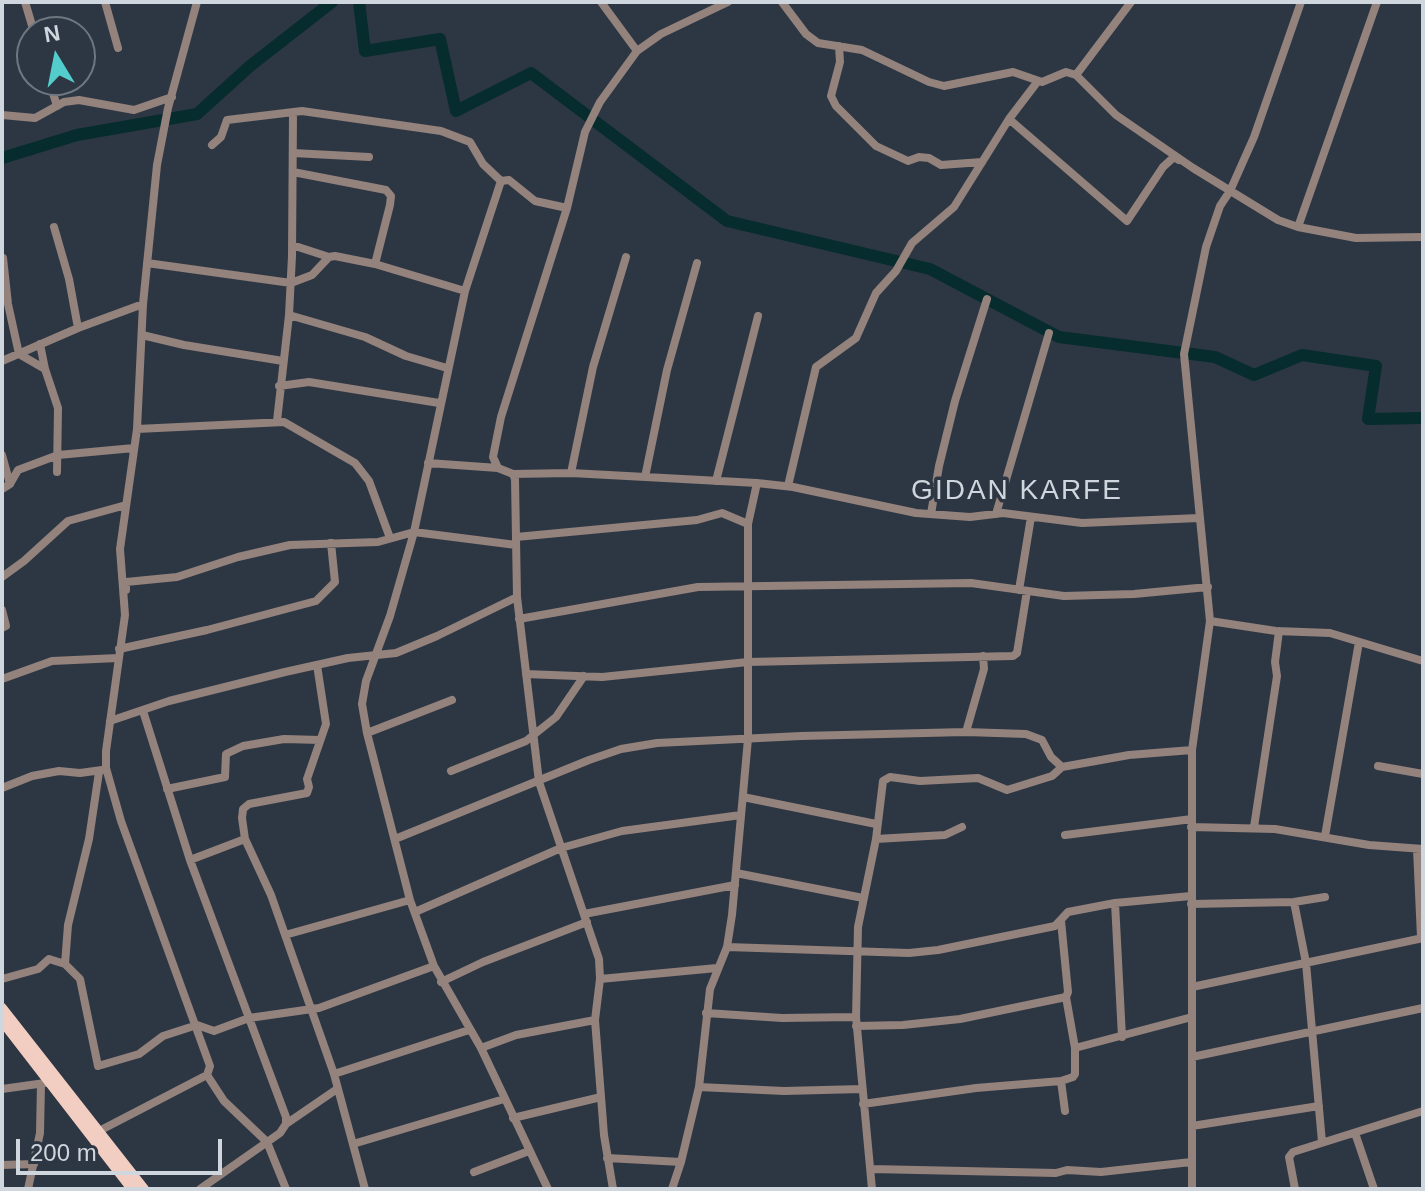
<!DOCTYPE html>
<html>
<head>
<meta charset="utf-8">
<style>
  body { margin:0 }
  #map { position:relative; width:1425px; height:1191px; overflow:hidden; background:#2d3743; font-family:Helvetica,sans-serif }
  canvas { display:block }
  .frame { position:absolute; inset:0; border:4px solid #cfd6dd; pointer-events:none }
  .north { position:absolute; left:16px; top:16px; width:80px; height:80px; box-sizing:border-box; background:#2d3743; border:2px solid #6e7781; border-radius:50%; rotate:350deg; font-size:22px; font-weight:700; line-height:32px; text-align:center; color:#cfd6dd }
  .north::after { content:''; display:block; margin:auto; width:28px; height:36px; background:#53cdcb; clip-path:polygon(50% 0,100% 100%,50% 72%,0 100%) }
  .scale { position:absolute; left:16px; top:1139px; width:206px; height:36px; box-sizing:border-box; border:4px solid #cfd6dd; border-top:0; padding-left:10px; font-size:24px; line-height:28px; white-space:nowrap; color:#cfd6dd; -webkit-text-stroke:6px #2d3743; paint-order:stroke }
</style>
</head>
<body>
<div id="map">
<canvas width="1425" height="1191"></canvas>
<div class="frame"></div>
<div class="north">N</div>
<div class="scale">200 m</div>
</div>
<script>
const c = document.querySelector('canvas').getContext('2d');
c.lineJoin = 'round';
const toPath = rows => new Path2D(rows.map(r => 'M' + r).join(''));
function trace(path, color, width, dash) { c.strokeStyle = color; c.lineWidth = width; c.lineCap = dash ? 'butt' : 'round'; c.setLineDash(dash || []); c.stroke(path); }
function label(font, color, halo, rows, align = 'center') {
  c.font = font + ' Helvetica,sans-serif'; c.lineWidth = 7; c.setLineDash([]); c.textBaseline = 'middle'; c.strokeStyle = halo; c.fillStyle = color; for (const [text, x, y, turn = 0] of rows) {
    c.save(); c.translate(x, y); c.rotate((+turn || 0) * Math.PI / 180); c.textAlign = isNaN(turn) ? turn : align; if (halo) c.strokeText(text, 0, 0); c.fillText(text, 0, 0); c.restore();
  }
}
trace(toPath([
  [359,2,365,51,440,39,456,111,531,73,727,221,930,269,1059,337,1215,357,1254,375,1302,355,1376,366,1368,419,1423,418],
  [2,158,77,135,197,114,250,66,332,2]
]), '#062c2d', 12);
trace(toPath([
  [25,2,34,32],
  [105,2,118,48],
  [601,2,637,51],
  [782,2,806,34,818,43,862,50,929,82,944,86,1013,72,1042,82,1066,72,1076,75,1116,115,1193,168,1278,220,1298,227,1356,238,1423,237],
  [839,46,840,62,831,96,836,106,876,146,908,161,919,157,929,158,941,165,982,162],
  [1076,75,1131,2],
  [49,80,57,106],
  [2,115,35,118,64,102,79,100,134,110,172,97],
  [1009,119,1127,221,1163,167,1174,157,1179,160],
  [212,145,221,137,227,120,302,111,441,131,470,142,483,164,501,181,509,180,535,201,567,208],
  [293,153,369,157],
  [293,172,386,190,391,196,390,205,375,264],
  [501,181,465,291,414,532,390,616,366,681,362,704,367,733,410,900,434,966,481,1048,548,1189],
  [54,227,69,279,78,328],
  [1298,227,1377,2],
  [292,245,329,257],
  [3,258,8,304,19,354,45,369],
  [147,263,291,283,312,275,329,257,335,256,375,264,465,291],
  [289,315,365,337,406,356,447,368],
  [142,335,184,345,283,361],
  [40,344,45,369,58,408,57,472],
  [2,361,78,328,143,304],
  [279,386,309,382,439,403],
  [277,421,289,315,292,256,293,114],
  [137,429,284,422,355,463,369,481,390,538],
  [2,455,10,484],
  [428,463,498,468],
  [571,473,593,367,626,257],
  [513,474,571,473,757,483,793,487,916,513,970,517,1003,513,1082,523,1199,518],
  [645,477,667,370,697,263],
  [716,481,758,316],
  [788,486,816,367,856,338,876,293,896,271,912,243,954,207,1009,119,1038,81],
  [2,489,10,484,18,470,58,455,134,448],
  [931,514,939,466,955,401,987,299],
  [996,514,1049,333],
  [516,537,697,520,722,513,748,524],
  [2,577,24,561,68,521,126,505],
  [126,590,126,582,177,577,238,557,290,545,378,542,414,532,516,545],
  [1019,590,1031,517],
  [2,610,6,626,2,628],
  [519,619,698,587,971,583,1064,596,1134,594,1208,587],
  [1210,621,1276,631,1330,633,1423,661],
  [119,649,207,630,316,601,335,582,331,543],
  [317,665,326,724,307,779,309,787,307,793,249,804,243,809,242,818,245,839,271,895,334,1074,365,1189],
  [526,674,602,677,748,662,1013,656,1017,653,1027,591],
  [2,679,52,661,118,658],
  [143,711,190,860,286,1117,286,1124,280,1133,200,1189],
  [110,721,169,701,285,672,348,658,396,653,437,636,517,597],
  [966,732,984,669,983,656],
  [367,733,452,700],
  [1378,766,1423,774],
  [451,771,526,741,556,717,584,676],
  [2,788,32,776,59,771,80,773,102,770],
  [167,789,225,777,226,754,243,746,284,739,320,740],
  [743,797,876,824],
  [1191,827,1275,829,1369,845,1423,849],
  [1254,827,1277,676,1275,662,1279,631],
  [1065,835,1192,819],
  [1325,836,1359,642],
  [395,839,589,760,621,749,657,743,801,736,966,732,1026,734,1042,740,1051,757,1062,767,1129,755,1192,750],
  [876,839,945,835,962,827],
  [1417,849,1421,937],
  [190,860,245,839],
  [736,873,863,898],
  [1294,902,1306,963,1322,1142],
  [1115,903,1122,1037],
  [1191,904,1294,902,1325,897],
  [415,912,561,848,622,831,741,815],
  [584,914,735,885],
  [285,935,410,900],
  [727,947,909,953,938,950,1055,926,1068,912,1115,903,1191,896],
  [65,964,80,979,98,1066,139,1054,163,1036,197,1025,214,1031,249,1018,319,1008,434,966],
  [2,979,38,969,49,959,65,964,68,925,89,839,99,772],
  [600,979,717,968],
  [441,982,483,962,587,922],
  [1192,987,1423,938],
  [706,1013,782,1018,856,1017],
  [856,1026,903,1025,960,1019,1066,997],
  [481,1048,516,1035,595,1020],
  [1075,1048,1192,1017],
  [1192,1057,1423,1008],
  [334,1074,469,1030],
  [207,1075,224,1101,267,1142,286,1189],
  [1061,1081,1065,1111],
  [699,1087,784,1091,862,1089],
  [2,1089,45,1083],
  [863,1104,976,1088,1061,1081,1073,1077,1075,1074,1075,1048,1066,997,1068,992,1061,921],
  [513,1118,601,1097],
  [286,1124,337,1089],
  [1192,1126,1319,1106],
  [99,1131,207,1075,210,1066,121,821,106,768,106,751,125,615,120,549,137,429,143,304,157,165,168,108,197,2],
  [1355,1133,1374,1189],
  [353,1144,504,1099],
  [607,1158,681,1162],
  [2,1165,34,1164],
  [871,1169,1056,1173,1067,1170,1101,1172,1191,1162],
  [474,1172,529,1151],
  [28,1189,40,1133,41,1084],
  [613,1189,604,1135,595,1020,600,979,599,959,539,782,517,597,515,479,513,474,498,468,493,457,501,417,567,208,585,132,600,102,637,51,661,34,728,2],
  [672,1189,681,1162,699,1087,710,989,727,947,732,915,748,739,748,524,757,483],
  [872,1189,856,1017,858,927,876,839,883,781,890,777,920,781,978,778,1007,790,1052,776,1062,767],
  [1192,1189,1192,750,1210,621,1184,354,1206,247,1220,206,1230,191,1254,137,1301,2],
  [1295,1189,1289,1157,1293,1152,1423,1111]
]), '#94827d', 8);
trace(toPath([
  [2,1008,144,1189],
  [2,1021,132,1189]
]), '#f2cec2', 10);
c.letterSpacing = '2px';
label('28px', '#cfd6dd', '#2d3743', [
  ["GIDAN KARFE",1017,491]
]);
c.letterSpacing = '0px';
</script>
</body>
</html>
